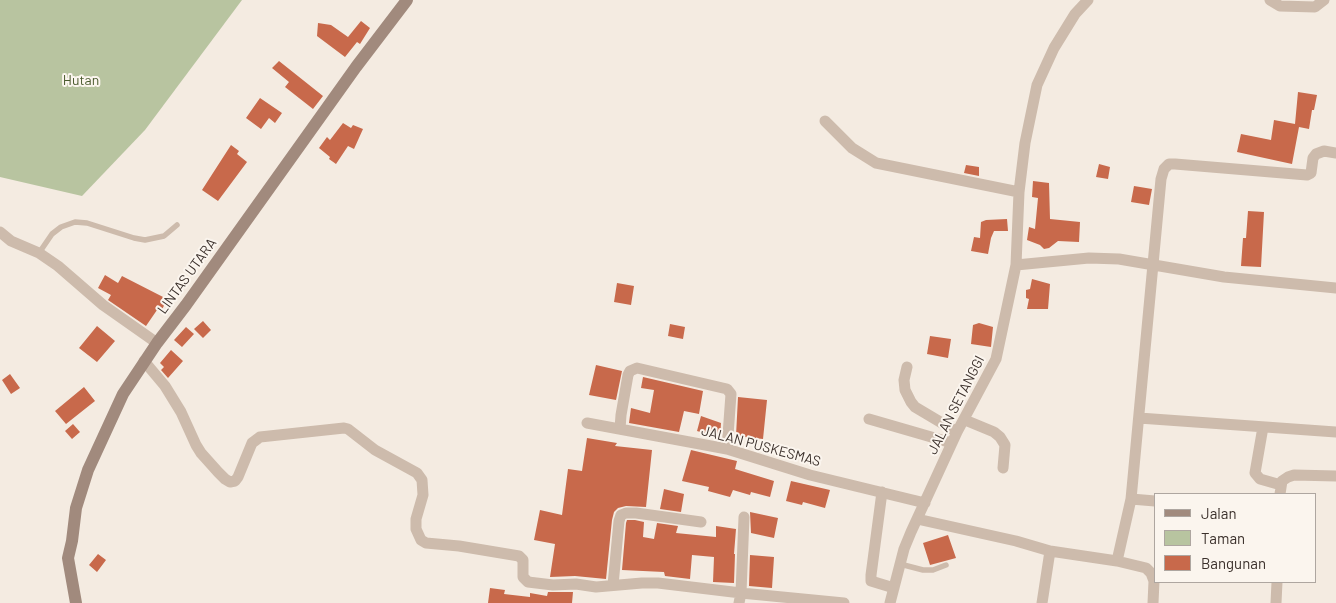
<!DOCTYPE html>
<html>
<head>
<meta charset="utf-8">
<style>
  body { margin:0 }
  #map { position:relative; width:1336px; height:603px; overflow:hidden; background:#f4ebe1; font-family:Barlow,sans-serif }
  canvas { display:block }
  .legend { position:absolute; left:1154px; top:493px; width:162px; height:90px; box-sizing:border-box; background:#fbf5ee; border:1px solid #aea6a0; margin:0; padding:6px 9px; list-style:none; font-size:15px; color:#3b302b }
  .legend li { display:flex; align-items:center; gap:10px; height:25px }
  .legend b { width:25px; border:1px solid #aea6a0 }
</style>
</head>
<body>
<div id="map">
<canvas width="1336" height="603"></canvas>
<ul class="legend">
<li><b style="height:6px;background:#a18a7d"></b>Jalan</li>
<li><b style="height:14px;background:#b8c4a0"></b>Taman</li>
<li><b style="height:14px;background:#c8694b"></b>Bangunan</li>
</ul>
</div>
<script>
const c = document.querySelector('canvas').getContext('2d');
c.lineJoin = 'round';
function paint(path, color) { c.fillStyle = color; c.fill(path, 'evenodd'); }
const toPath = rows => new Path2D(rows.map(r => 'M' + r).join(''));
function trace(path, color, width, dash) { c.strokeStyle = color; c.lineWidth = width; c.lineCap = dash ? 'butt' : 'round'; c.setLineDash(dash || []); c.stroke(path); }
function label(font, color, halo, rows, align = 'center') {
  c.font = font + ' Barlow,sans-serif'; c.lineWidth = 4; c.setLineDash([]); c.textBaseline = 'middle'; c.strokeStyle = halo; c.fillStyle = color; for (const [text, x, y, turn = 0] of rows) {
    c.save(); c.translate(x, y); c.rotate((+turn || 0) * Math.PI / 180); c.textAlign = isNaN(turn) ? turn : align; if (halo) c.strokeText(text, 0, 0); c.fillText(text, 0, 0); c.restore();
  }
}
paint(toPath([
  [0,0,242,0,145,130,82,196,0,177]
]), '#b8c4a0');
paint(toPath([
  [361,21,370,28,360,44,357,42,345,57,317,36,318,23,331,25,348,37],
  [279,61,323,96,313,109,285,87,289,82,272,68],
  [1298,92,1317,95,1314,110,1312,110,1309,129,1299,127,1292,164,1237,152,1241,134,1271,140,1274,120,1295,124],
  [260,98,282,113,275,123,269,118,261,129,246,118],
  [343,123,351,128,353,125,363,129,354,149,348,146,336,164,329,159,330,157,319,148,327,137,330,140],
  [231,145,239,151,237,154,247,162,218,201,202,190],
  [1099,164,1110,167,1108,179,1096,177],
  [966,165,979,167,979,176,964,173],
  [1033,181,1049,183,1050,219,1080,222,1079,242,1058,241,1049,248,1044,249,1040,245,1027,240,1029,227,1035,229,1038,198,1032,197],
  [1134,186,1152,189,1149,205,1131,202],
  [1248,211,1264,212,1261,267,1241,266,1243,238,1246,238],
  [1007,219,1008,231,994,231,991,238,988,254,971,251,974,237,980,238,981,222,986,220],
  [105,275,118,283,122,276,167,299,161,312,157,310,146,326,108,300,111,295,98,288],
  [1032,279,1050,284,1048,309,1027,309,1029,299,1026,298,1026,290,1030,289],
  [617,283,634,286,631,305,614,302],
  [203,321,211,330,203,338,194,329],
  [979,323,993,327,991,347,971,344,973,325],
  [670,324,685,327,683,339,668,336],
  [97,326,115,341,97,362,79,348],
  [186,327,194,334,182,347,174,340],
  [930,336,951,339,948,358,927,354],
  [171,350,183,361,168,378,161,370,164,367,160,363],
  [596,365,622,371,616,400,589,395],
  [10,374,20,388,11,394,2,380],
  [643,377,703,391,699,414,684,411,679,432,629,423,631,408,650,413,654,390,641,388],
  [84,387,95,401,66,424,55,411],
  [738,397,767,400,763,439,736,436],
  [701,416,721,423,720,438,697,431],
  [73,424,80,432,72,439,65,431],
  [587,438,617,443,615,446,652,450,646,507,626,506,618,508,614,512,612,520,606,579,575,576,550,577,555,544,534,540,540,510,562,515,568,469,582,471],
  [691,450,737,461,735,469,774,481,770,497,751,492,750,495,733,490,730,497,708,491,709,487,682,481],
  [791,481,830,490,825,508,803,502,802,505,786,501],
  [664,489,684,494,681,512,660,509],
  [750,512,778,518,774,538,751,533],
  [635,520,644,522,643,537,654,539,657,523,678,526,676,533,716,537,716,526,736,529,734,554,735,554,734,583,713,582,714,557,692,555,690,579,665,576,664,572,622,570,626,523,627,520],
  [948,535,956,558,930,565,923,543],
  [98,554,106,560,97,572,89,565],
  [750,555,774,557,772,588,749,586],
  [490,588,505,590,504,594,530,597,530,593,547,596,548,592,573,592,572,603,488,603]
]), '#c8694b');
trace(toPath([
  [39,253,52,234,61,227,75,222,87,223,134,238,145,240,164,236,177,225],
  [900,564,923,570,933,570,946,565]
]), '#cdbbac', 5.5);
trace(toPath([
  [1270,0,1280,6,1315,7,1324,0],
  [825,121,852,148,876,163,1019,192],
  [0,232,11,241,39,253,58,266,103,305,157,343],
  [1016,265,1089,258,1119,259,1224,277,1336,288],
  [144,361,165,386,181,412,196,445,201,453,218,472,225,479,230,482,235,481,238,477,252,443,260,437,344,428,348,429,375,450,417,473,422,480,423,495,416,519,416,529,421,540,426,543,459,546,519,556,523,560,523,577,528,582,553,585,576,584,596,587,642,583,658,583,741,593,844,603],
  [907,367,904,380,905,390,911,402,915,407,957,432],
  [1139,418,1336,432],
  [869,419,952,443],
  [965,420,994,432,1000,437,1005,445,1003,468],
  [587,423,727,449,810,475,925,503],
  [1263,427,1255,473,1260,479,1281,485],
  [620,429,621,415,628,375,630,371,637,368,727,389,731,394,727,449],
  [882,492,871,575,871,581,894,588],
  [1280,494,1282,481,1288,477,1294,475,1336,476],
  [1131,499,1155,501],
  [917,519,1016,541,1050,551,1117,561,1146,568,1151,573,1154,581,1153,603],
  [1117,561,1131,499,1161,179,1164,169,1169,164,1175,164,1307,175,1311,173,1313,158,1316,154,1324,151,1336,153],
  [613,585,619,521,621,515,626,513,636,513,701,522],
  [739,603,741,593,744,517],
  [890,603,904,549,911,532,957,432,996,359,1016,265,1019,192,1025,143,1037,85,1054,48,1075,14,1088,0],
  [1042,603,1050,551],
  [1276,603,1277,582]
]), '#cdbbac', 11);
trace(toPath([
  [76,603,68,558,72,541,76,508,88,470,123,394,157,343,186,305,356,67,407,0]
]), '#a18a7d', 12);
label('14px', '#4a5a2e', '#fbf5ee', [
  ["Hutan",81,80]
]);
label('14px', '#3b302b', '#fbf5ee', [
  ["LINTAS UTARA",187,276,-54],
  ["JALAN SETANGGI",956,405,-63],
  ["JALAN PUSKESMAS",761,446,15]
]);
</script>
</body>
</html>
